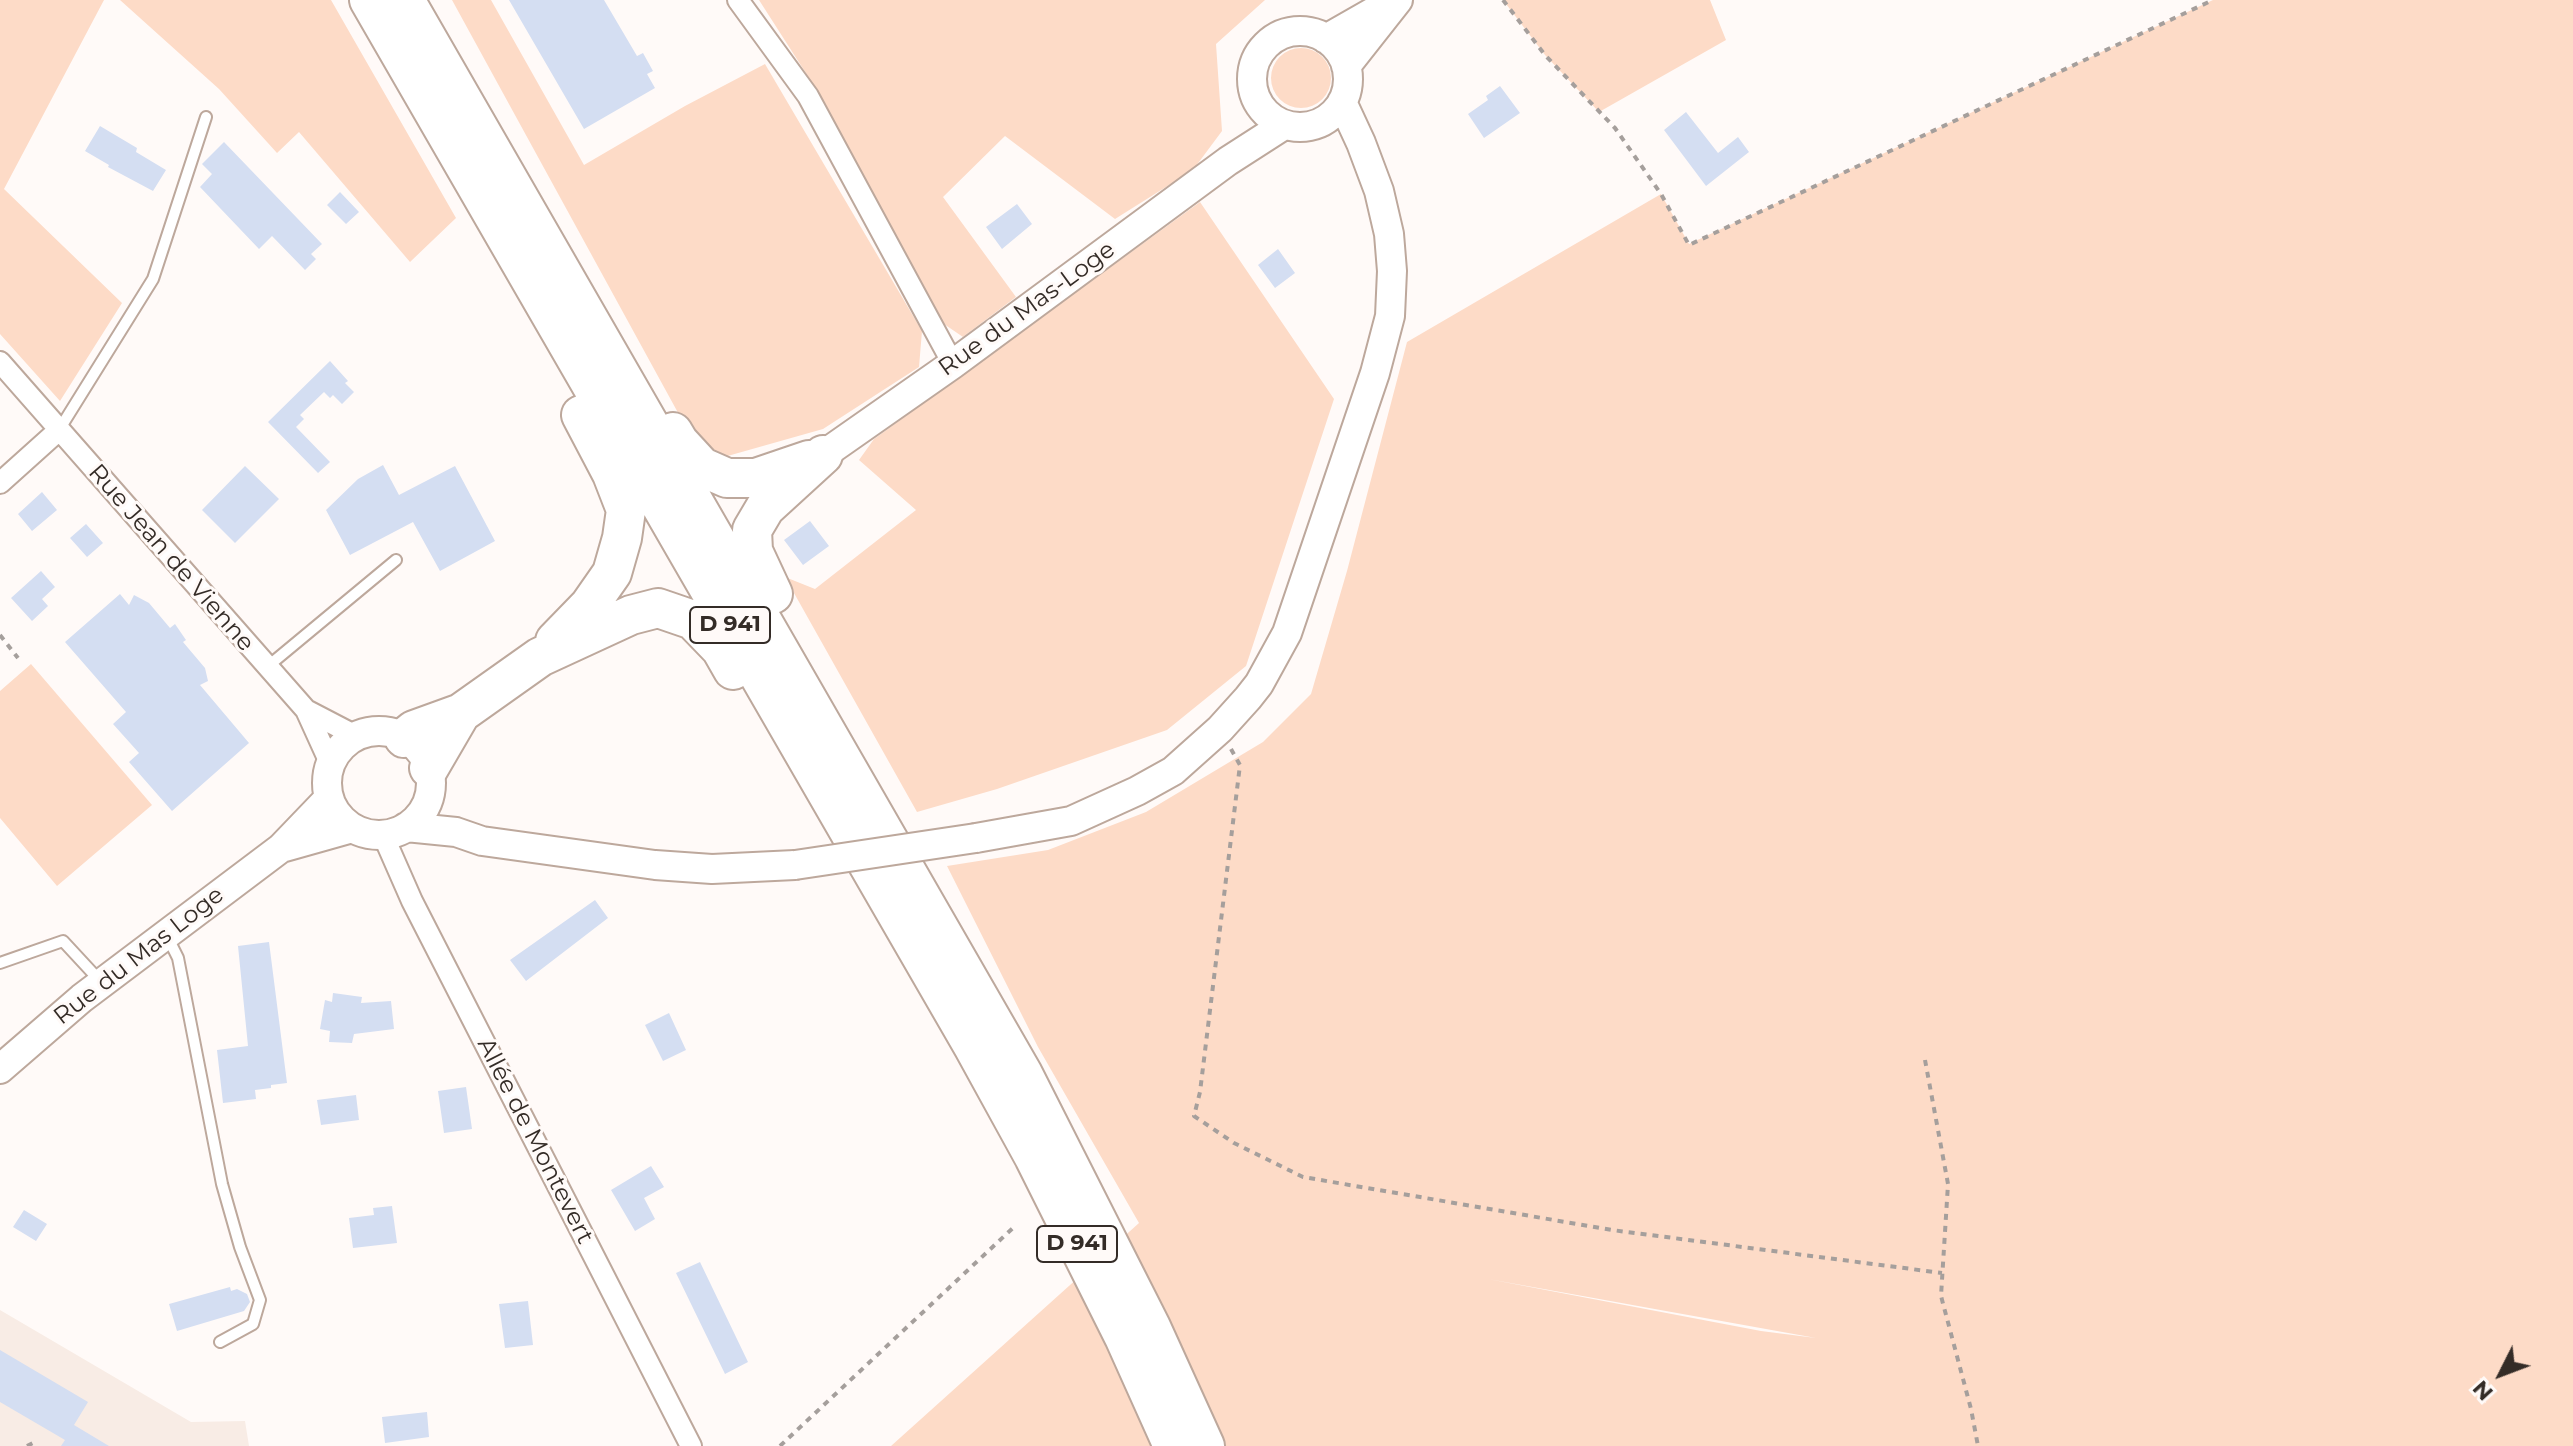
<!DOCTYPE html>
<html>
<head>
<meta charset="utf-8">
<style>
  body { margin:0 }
  #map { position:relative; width:2573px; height:1446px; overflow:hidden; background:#fffaf8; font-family:Montserrat,sans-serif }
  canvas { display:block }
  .north { position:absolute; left:2461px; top:1334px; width:80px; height:80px; -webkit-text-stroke:6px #fffaf8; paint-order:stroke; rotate:228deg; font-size:22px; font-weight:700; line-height:32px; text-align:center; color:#342c27 }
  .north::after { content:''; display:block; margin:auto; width:28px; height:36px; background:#342c27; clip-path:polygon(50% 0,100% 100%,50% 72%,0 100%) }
</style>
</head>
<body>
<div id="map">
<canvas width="2573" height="1446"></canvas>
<div class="north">N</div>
</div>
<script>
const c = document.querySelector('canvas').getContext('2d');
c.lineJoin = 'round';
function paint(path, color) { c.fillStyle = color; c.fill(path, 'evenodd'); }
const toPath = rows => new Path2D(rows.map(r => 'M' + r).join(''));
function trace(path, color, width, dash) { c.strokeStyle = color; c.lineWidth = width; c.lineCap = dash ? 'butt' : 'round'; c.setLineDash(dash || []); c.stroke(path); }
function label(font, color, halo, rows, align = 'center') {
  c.font = font + ' Montserrat,sans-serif'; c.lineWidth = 6; c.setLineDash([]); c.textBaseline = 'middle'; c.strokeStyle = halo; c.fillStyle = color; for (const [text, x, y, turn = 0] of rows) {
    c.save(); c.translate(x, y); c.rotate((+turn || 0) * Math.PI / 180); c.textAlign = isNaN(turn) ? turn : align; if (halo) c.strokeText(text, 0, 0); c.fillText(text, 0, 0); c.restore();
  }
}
paint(toPath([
  [0,1310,191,1422,245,1421,249,1446,0,1446]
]), '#f8ece5');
paint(toPath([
  [0,0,104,0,4,189,122,303,60,401,0,334],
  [120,0,331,0,456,218,410,262,299,132,277,153,219,89],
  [452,0,491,0,584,165,685,106,765,64,922,331,919,367,823,429,724,457,688,431],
  [759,0,1265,0,1216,44,1222,131,1193,170,1115,219,1005,136,943,197,1016,297,963,337,944,324,809,78],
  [1503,0,1710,0,1726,40,1599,112,1545,55],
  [2213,0,2573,0,2573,1446,891,1446,1139,1223,1038,1047,947,866,1048,850,1146,812,1263,742,1311,694,1347,571,1407,342,1661,194,1689,244],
  [1488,1279,1816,1338,1761,1331],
  '1271 78a30 30 0 1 1 60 0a30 30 0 1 1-60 0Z',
  [1200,202,1334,399,1246,666,1167,730,997,789,917,812,785,577,815,589,916,510,859,460,874,439],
  [31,664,152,805,57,886,0,818,0,691]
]), '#fddbc7');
paint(toPath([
  [509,0,604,0,637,56,643,53,653,71,647,74,655,88,584,129],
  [1500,86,1520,113,1484,138,1468,114,1488,100,1486,96],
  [1686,112,1718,153,1738,137,1749,152,1706,186,1664,130],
  [100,126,137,148,136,152,166,170,153,191,108,167,109,165,85,151],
  [224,142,322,244,311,254,316,259,305,270,272,236,259,249,200,187,212,174,202,164],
  [340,192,359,212,346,224,327,205],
  [1017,204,1032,224,1002,249,986,227],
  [1278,249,1295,273,1275,288,1258,265],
  [330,361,348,381,345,383,354,392,342,404,333,395,330,398,324,392,300,415,304,419,296,427,330,462,318,473,268,422],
  [383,465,399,495,455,466,495,541,440,571,413,522,350,555,326,510,358,479],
  [245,466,279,499,235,543,202,510],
  [42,492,57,510,32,531,18,514],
  [810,521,829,546,803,565,784,540],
  [86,524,103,543,87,557,70,538],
  [41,571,55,587,42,599,48,606,32,621,11,598],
  [120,594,129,605,134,595,149,603,170,628,175,624,186,640,183,642,205,668,208,681,200,685,249,743,172,811,129,762,139,753,113,724,126,712,65,642],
  [595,900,608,918,526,981,510,960],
  [269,942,287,1083,271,1085,271,1088,255,1090,256,1099,223,1103,217,1050,248,1046,238,946],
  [333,993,362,997,361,1003,391,1001,394,1029,354,1034,352,1043,329,1042,330,1031,320,1029,325,1000,332,1002],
  [669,1013,686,1050,663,1061,645,1025],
  [466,1087,472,1129,444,1133,438,1091],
  [356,1095,359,1120,321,1125,317,1100],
  [651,1166,664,1187,644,1198,655,1219,635,1231,611,1190],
  [392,1206,397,1243,353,1248,349,1218,374,1215,373,1208],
  [24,1210,47,1224,36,1241,13,1227],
  [700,1262,748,1362,725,1374,676,1273],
  [230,1287,231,1291,237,1289,247,1294,250,1302,244,1311,177,1331,169,1304],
  [528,1301,533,1345,505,1348,499,1304],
  [0,1350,88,1402,74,1425,109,1446,61,1446,65,1440,0,1402],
  [427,1412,429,1437,385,1443,382,1417]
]), '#d4def2');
const lane = toPath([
  [59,430,153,279,206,117],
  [267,667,396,560],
  [167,936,178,958,222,1184,240,1247,260,1300,253,1324,220,1342],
  [0,963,63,941,101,982]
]);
const street = toPath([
  [738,0,808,96,953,364],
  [0,362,306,710,326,754,332,759],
  [0,483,59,430],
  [306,710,356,736],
  [383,835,412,901,691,1446]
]);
const secondary = toPath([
  '1252 79a48 48 0 1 1 96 0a48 48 0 1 1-96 0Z',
  [1326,39,1387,4],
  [1346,66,1398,0],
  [823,455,953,364,1228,161,1284,125],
  '327 783a52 52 0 1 1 104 0a52 52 0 1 1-104 0Z',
  [406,827,456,832,482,841,655,865,712,869,795,865],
  [976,838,1071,821,1137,791,1173,771,1220,729,1248,698,1259,684,1287,633,1375,373,1390,316,1392,271,1389,234,1379,191,1361,143,1342,102],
  [281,848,352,828],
  [0,1069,82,998,281,848,329,798]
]);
const highway = toPath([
  [369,0,973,1046,1034,1157,1124,1337,1173,1446],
  [405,0,1023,1074,1151,1327,1205,1446],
  [673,432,679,442,702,467,727,478,756,478,809,460],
  [773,594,753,551,752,530,765,508,823,455],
  [555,641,589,606,612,573,622,538,626,510,612,474,581,415],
  [404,738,414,730,461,713,540,657,631,615,658,608,693,620,721,649,733,670],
  [429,768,461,713]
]);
trace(lane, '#bda89c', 14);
trace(street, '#bda89c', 24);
trace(secondary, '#bda89c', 32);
trace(highway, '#bda89c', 42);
trace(toPath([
  [1503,0,1545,55,1615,128,1661,194,1689,245,2213,0],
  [0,635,18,658],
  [1231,749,1240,765,1200,1092,1194,1116,1234,1143,1303,1177,1612,1230,1942,1273],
  [1925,1060,1948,1184,1941,1296,1971,1409,1978,1446],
  [27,1446,37,1441],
  [780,1446,1015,1226]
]), '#a59f9c', 4, [6, 6]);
trace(lane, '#fff', 10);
trace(street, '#fff', 20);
trace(secondary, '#fff', 28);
trace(highway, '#fff', 38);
const secondaryBridge = toPath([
  [795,865,976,838]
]);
trace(secondaryBridge, '#bda89c', 32, []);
trace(secondaryBridge, '#fff', 28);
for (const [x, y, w] of [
  [730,625,80],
  [1077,1244,80]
]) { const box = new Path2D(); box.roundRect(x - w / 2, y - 18, w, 36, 6); c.fillStyle = '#fffaf8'; c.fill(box); trace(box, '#342c27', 2); }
label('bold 22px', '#342c27', null, [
  ["D 941",730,625],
  ["D 941",1077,1244]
]);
label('24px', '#342c27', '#fffaf8', [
  ["Rue du Mas-Loge",1027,309,-36],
  ["Rue Jean de Vienne",171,558,49],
  ["Rue du Mas Loge",139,956,-38],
  ["Allée de Montevert",535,1141,63]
]);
</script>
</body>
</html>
